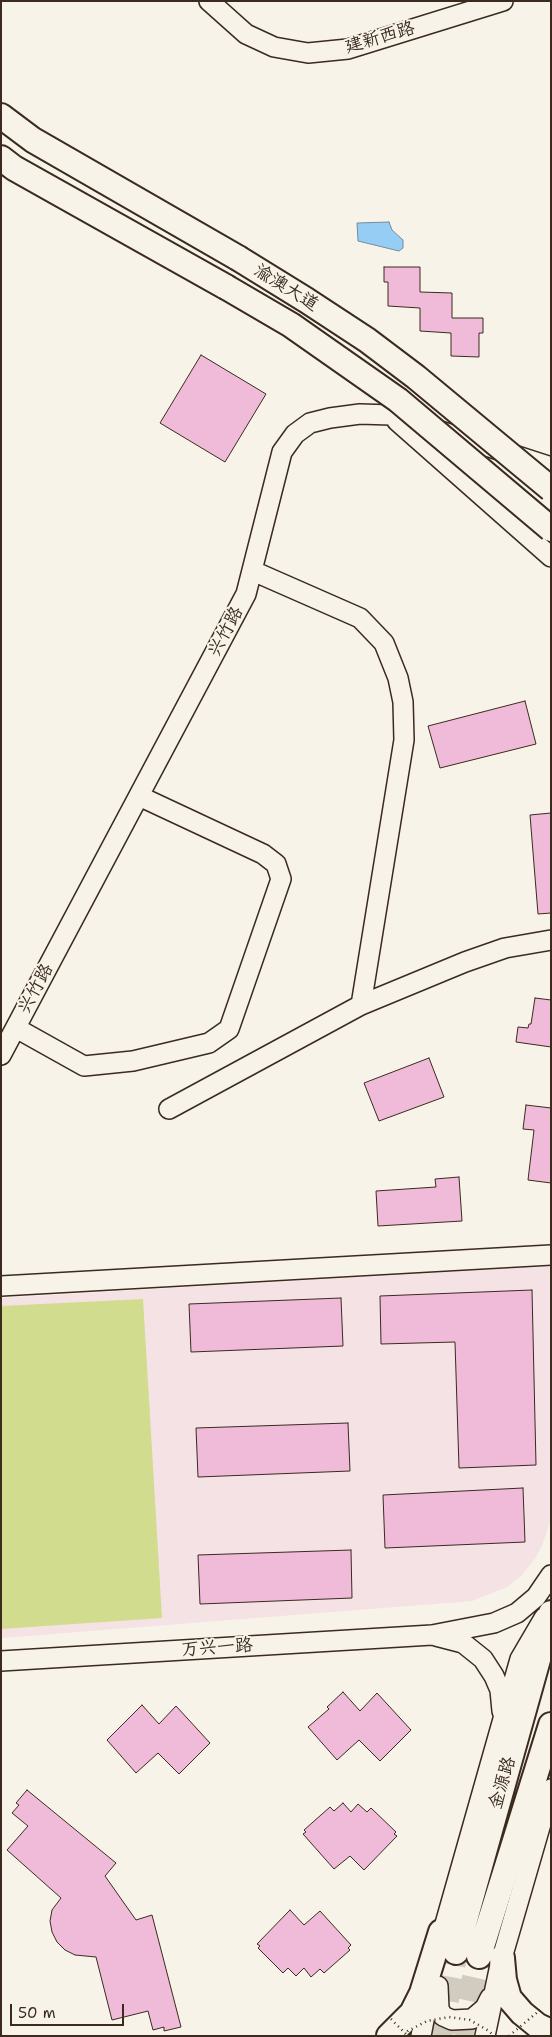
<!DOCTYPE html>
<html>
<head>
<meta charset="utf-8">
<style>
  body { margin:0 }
  #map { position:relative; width:552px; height:2037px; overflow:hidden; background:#f7f3e8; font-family:"Shantell Sans",sans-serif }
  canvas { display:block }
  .frame { position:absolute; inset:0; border:2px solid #3b2a1e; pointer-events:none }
  .scale { position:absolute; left:10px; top:2004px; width:114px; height:22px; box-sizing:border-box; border:2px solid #3b2a1e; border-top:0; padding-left:6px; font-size:15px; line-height:18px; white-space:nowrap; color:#3b2a1e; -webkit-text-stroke:4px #f7f3e8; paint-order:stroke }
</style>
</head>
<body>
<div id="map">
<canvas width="552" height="2037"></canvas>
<div class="frame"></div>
<div class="scale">50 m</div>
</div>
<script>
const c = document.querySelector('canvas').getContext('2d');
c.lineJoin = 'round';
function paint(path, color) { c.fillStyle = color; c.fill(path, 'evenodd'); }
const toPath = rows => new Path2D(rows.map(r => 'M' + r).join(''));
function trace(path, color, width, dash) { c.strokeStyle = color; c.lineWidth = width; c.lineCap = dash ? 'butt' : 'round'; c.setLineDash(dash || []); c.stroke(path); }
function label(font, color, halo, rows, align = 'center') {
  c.font = font + ' "Shantell Sans","LXGW WenKai TC",sans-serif'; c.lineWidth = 4; c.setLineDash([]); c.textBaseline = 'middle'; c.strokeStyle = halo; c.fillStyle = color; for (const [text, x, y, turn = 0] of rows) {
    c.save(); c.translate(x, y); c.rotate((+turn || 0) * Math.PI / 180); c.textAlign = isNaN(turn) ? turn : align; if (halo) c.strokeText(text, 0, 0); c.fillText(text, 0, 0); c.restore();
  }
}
paint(toPath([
  [551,1266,551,1519,542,1546,534,1560,522,1575,507,1587,472,1601,1,1638,1,1298]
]), '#f5e2e4');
paint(toPath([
  [143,1299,162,1618,1,1629,1,1306]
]), '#d1dc8f');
const water = toPath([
  [389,222,392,230,403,240,403,248,399,251,358,241,357,223,389,222]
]);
paint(water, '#96cdf4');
trace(water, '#728c9e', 1);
const building = toPath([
  [384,267,420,267,420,292,452,293,452,318,483,318,483,333,479,333,479,357,451,356,451,333,420,331,420,308,388,306,388,282,384,282,384,267],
  [201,355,266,394,225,462,160,423,201,355],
  [525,701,536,744,440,768,428,726,525,701],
  [551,813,551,913,538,914,530,815,551,813],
  [535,998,551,1000,551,1047,516,1042,518,1027,528,1028,529,1024,531,1024,535,998],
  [429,1058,444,1097,379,1121,364,1083,429,1058],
  [526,1105,551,1108,551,1183,528,1180,534,1130,523,1129,526,1105],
  [459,1177,462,1221,378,1226,376,1191,436,1187,435,1179,459,1177],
  [532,1290,536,1465,459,1468,455,1342,381,1344,380,1296,532,1290],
  [341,1298,343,1346,191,1352,189,1304,341,1298],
  [348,1423,350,1471,198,1477,196,1428,348,1423],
  [523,1488,525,1542,385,1548,383,1495,523,1488],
  [351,1550,352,1598,200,1604,198,1555,351,1550],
  [343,1692,360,1711,377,1693,411,1730,380,1761,359,1740,337,1760,308,1727,329,1709,327,1707,343,1692],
  [142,1705,159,1724,176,1706,210,1743,179,1774,158,1753,136,1773,107,1740,142,1705],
  [27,1790,116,1863,105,1876,136,1920,152,1915,181,2027,164,2031,164,2027,153,2030,148,2011,112,2020,96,1957,75,1955,65,1950,57,1942,52,1932,50,1921,52,1910,61,1898,7,1850,28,1826,12,1813,19,1805,16,1803,27,1790],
  [343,1803,351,1812,358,1804,367,1812,371,1808,396,1832,394,1834,397,1836,364,1870,350,1856,334,1869,303,1834,306,1832,304,1830,330,1807,334,1811,343,1803],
  [290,1910,304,1925,320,1911,351,1945,348,1948,350,1950,324,1973,320,1969,311,1977,304,1968,296,1976,288,1968,283,1973,258,1948,260,1946,257,1944,290,1910]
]);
paint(building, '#efbbd9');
trace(building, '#3b2a1e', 1);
trace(toPath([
  [440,2036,456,1952],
  [461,2036,479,1956]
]), '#d1cbc0', 24, [24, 12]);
const minor = toPath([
  [209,1,246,34,274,47,308,53,348,49,503,1],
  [397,421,551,557],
  [253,571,360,618,384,643,398,678,403,702,404,740,361,1005],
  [16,1028,84,1066,133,1061,209,1043,229,1029,281,879,276,864,263,854,139,796],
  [1,1055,246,594,282,452,295,434,310,423,330,418,360,414,391,415,551,467],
  [169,1109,361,1005,465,962,505,948,551,940],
  [1,1286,551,1255],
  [436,1636,463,1643,483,1659,494,1676,500,1690,502,1711],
  [1,1661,432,1635,494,1623,517,1613,536,1597,551,1575],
  [439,1945,520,1659,544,1618],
  [438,1986,439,2009,443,2016,452,2020,472,2019,485,2008,490,1998],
  [421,2036,430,1989],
  [485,2036,500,1965,551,1789]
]);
const major = toPath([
  [1,116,33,140,238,258],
  [1,158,14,168,226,287],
  [456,1952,551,1613],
  [479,1956,551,1725],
  [502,1958,504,1980,509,1998,522,2013,538,2026,551,2032],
  [389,2036,412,2013,422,1993,441,1932]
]);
trace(minor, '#3b2a1e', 22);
trace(major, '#3b2a1e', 28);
trace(minor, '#f7f3e8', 19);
trace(major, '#f7f3e8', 24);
const majorBridge = toPath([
  [238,258,306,300,367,340,416,377,551,489],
  [226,287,291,325,398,400,551,529]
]);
trace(majorBridge, '#3b2a1e', 28, []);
trace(toPath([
  [391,2019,406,2034],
  [405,2036,408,2031,427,2021,449,2017,470,2020,489,2031,494,2036],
  [509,2036,540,2010]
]), '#3b2a1e', 2.5, [1, 4]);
trace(majorBridge, '#f7f3e8', 24);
label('18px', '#3b2a1e', '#f7f3e8', [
  ["建新西路",380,38,-16],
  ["渝澳大道",286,288,32],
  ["兴竹路",226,632,-62],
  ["兴竹路",36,989,-62],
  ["万兴一路",217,1648,-4],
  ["金源路",503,1783,-74]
]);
</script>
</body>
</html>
